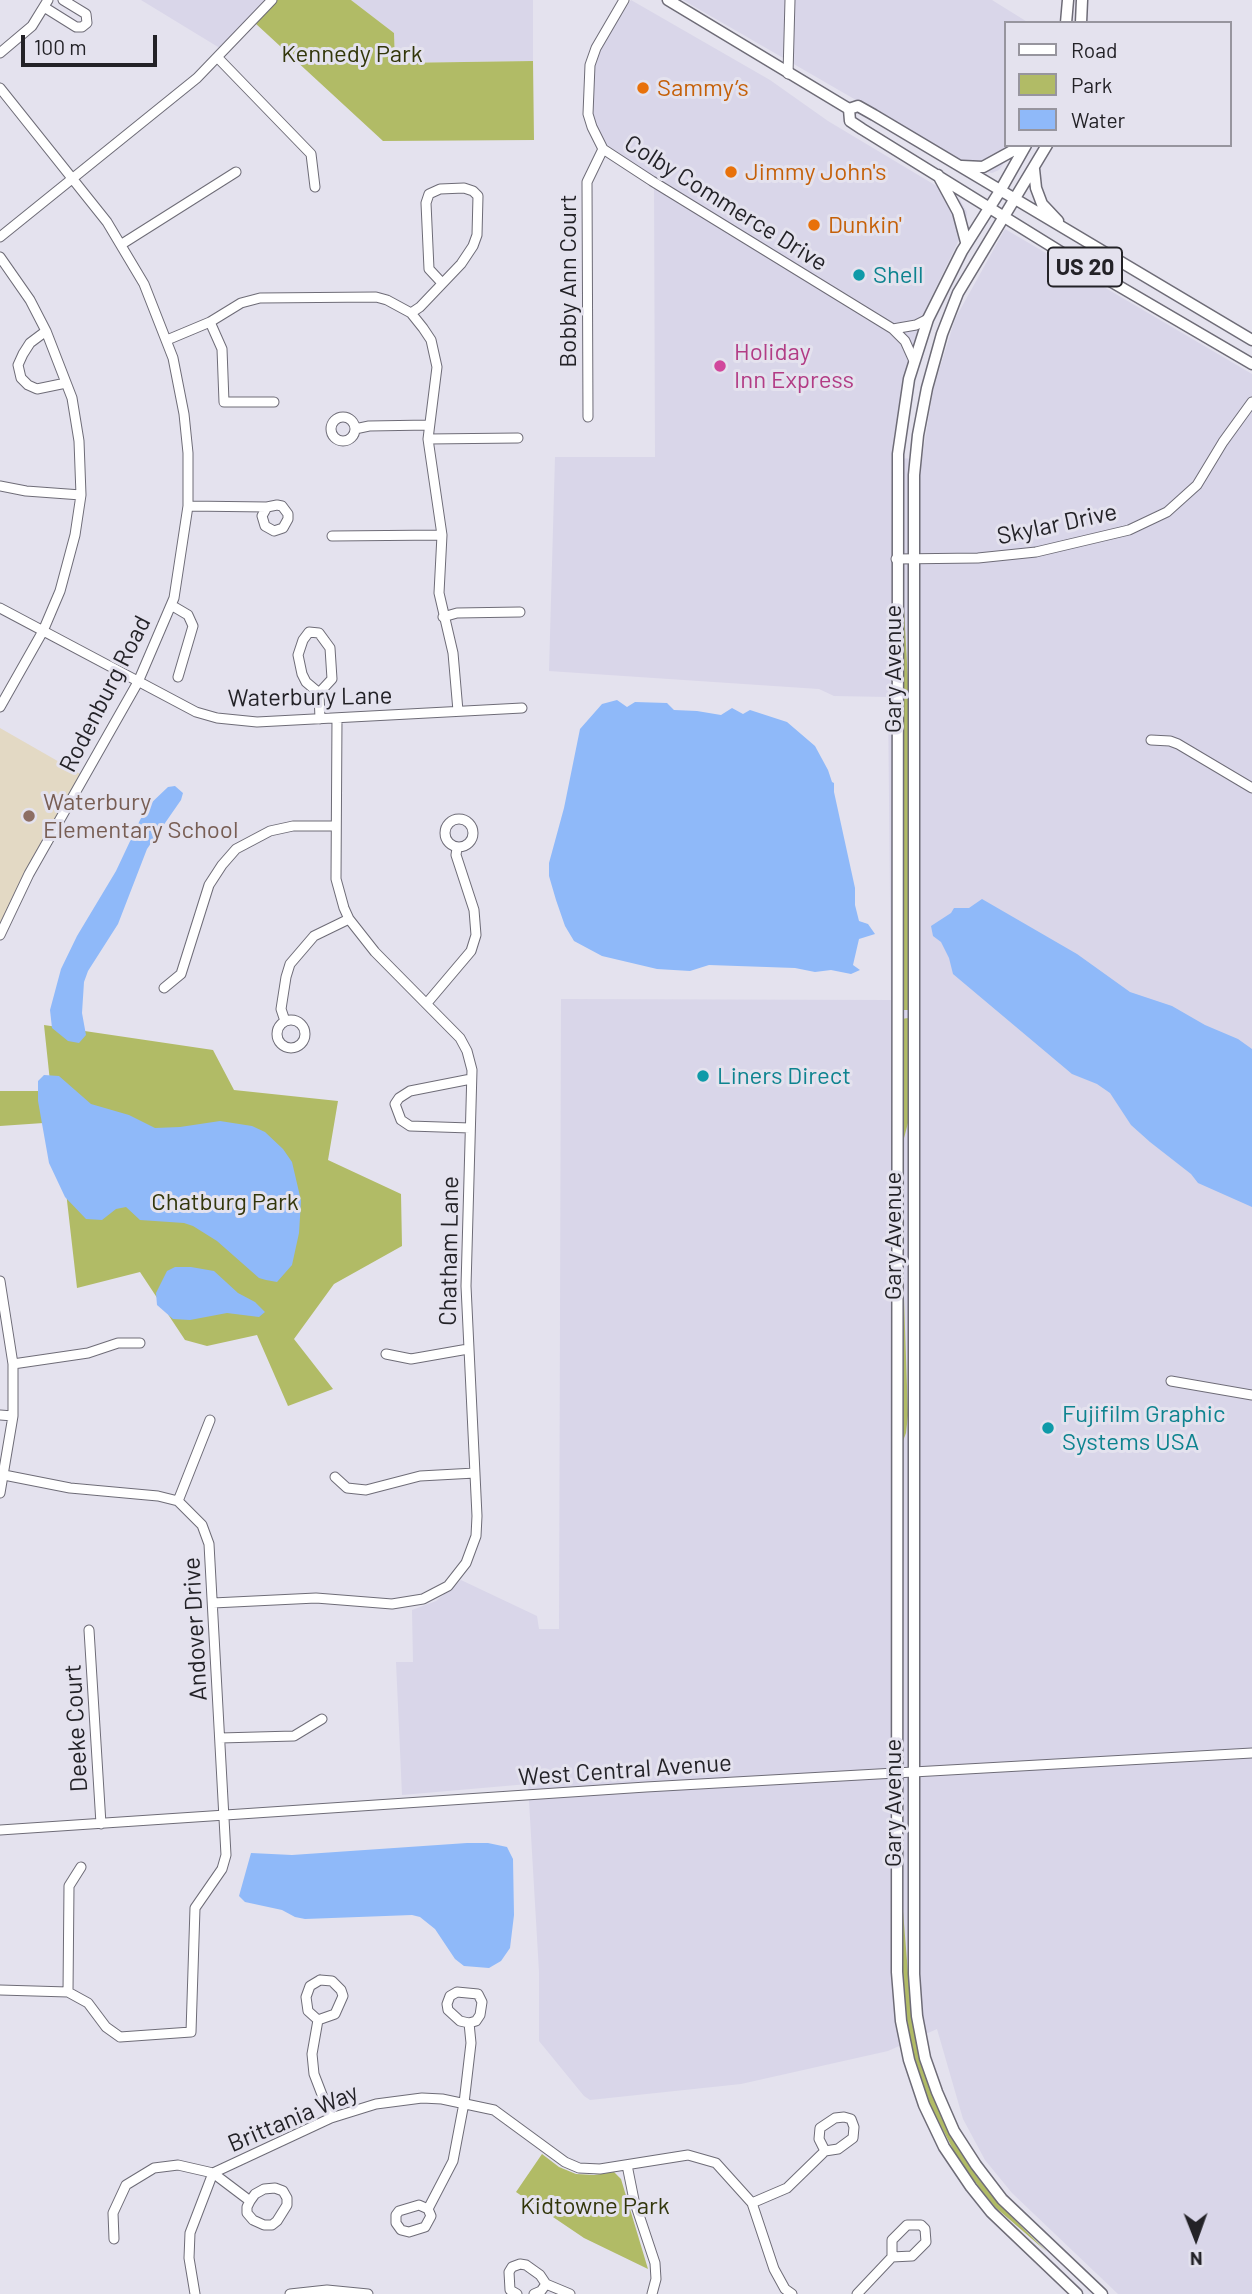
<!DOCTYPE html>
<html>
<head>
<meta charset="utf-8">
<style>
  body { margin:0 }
  #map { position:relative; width:1252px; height:2294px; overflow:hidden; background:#e4e2ee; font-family:Barlow,sans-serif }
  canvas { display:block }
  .legend { position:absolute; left:1004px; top:21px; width:228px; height:126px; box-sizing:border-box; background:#e4e2ee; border:2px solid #97959e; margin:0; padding:9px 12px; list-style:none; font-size:21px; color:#232227 }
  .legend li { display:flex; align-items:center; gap:14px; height:35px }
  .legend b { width:35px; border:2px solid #97959e }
  .north { position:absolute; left:1161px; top:2203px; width:70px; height:70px; -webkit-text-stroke:5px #e4e2ee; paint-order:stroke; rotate:179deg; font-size:19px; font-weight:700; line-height:28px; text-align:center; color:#232227 }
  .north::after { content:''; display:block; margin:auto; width:24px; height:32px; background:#232227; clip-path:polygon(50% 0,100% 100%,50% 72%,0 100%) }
  .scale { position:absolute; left:21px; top:35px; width:136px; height:32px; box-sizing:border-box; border:4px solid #232227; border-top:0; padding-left:9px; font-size:21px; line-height:24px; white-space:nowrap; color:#232227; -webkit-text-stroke:5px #e4e2ee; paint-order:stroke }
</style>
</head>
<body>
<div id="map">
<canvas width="1252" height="2294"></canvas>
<ul class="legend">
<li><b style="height:9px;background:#fff"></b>Road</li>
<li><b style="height:19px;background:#b1bb66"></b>Park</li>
<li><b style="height:19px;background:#8fb9f9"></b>Water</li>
</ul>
<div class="north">N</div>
<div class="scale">100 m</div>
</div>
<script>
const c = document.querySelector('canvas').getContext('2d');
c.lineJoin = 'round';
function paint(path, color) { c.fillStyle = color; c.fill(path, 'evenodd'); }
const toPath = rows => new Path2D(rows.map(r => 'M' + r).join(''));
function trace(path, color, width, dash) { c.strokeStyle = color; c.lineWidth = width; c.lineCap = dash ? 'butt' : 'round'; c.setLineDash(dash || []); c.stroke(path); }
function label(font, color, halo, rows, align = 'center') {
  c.font = font + ' Barlow,sans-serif'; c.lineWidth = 6; c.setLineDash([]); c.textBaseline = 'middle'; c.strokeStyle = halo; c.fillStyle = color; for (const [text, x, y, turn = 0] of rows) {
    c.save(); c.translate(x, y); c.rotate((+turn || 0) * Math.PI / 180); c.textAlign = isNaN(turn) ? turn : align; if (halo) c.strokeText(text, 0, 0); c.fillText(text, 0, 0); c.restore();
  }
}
paint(toPath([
  [141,0,269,0,223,50],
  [351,0,533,0,533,61,395,63,394,33],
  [631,0,770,80,828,121,960,200,967,212,966,223,957,244,926,308,907,367,894,436,893,458,922,459,933,390,955,319,1005,229,1252,374,1252,2294,1118,2294,1012,2193,985,2160,963,2119,937,2029,888,2051,741,2084,590,2100,584,2096,539,2041,539,1972,528,1784,402,1795,396,1662,413,1662,412,1610,436,1601,461,1580,537,1616,539,1629,559,1629,561,999,891,1000,888,697,834,696,819,689,549,671,555,457,655,457,654,181,605,147,590,114,592,67,598,50],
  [683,0,992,0,1029,23,1005,23,1005,145,1016,145,999,170,992,173,977,170]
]), '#d9d6e9');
paint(toPath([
  [0,728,82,775,12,898,0,926]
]), '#e3d9c4');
paint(toPath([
  [274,0,351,0,394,33,395,63,533,61,534,140,383,141,255,23],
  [902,609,904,609,908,680,908,1010,903,1010],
  [908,1018,908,1123,903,1142,902,1019],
  [44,1025,213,1050,234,1090,338,1101,328,1160,401,1194,402,1246,334,1284,294,1339,333,1389,288,1406,257,1335,207,1346,185,1340,140,1272,77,1288,58,1122,0,1126,0,1091,51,1091],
  [904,1299,908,1415,906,1433,903,1441],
  [902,1899,912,2022,922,2065,934,2100,947,2129,975,2174,997,2202,1046,2251,995,2207,981,2190,956,2155,930,2105,914,2056,905,2011,903,1977],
  [542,2154,559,2167,576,2174,594,2175,614,2172,621,2179,648,2269,584,2238,516,2192]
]), '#b1bb66');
paint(toPath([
  [617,700,627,707,635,702,667,703,674,710,697,711,721,715,732,708,743,714,750,710,787,722,815,746,828,770,832,782,834,783,834,792,855,888,855,905,859,921,868,924,875,934,859,939,853,965,860,970,851,974,831,970,815,972,795,968,709,965,690,971,657,969,602,956,574,941,565,926,556,900,549,876,549,863,564,808,580,729,602,704],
  [175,786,183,793,181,800,147,849,118,924,88,971,84,982,82,1013,86,1035,79,1043,68,1041,52,1028,50,1010,61,969,77,936,116,871,140,820,148,806,168,787],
  [982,899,1077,954,1130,992,1172,1006,1205,1025,1238,1039,1252,1049,1252,1207,1198,1183,1191,1174,1150,1142,1131,1125,1110,1093,1097,1084,1072,1074,953,974,949,958,941,942,933,936,931,926,951,913,954,908,969,908],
  [44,1075,59,1076,91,1104,129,1115,155,1128,180,1127,220,1121,252,1126,265,1132,283,1149,292,1162,299,1192,301,1201,299,1233,292,1265,277,1282,266,1280,259,1278,217,1241,193,1226,184,1223,140,1220,126,1207,116,1209,102,1220,86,1219,65,1197,49,1163,38,1101,38,1081],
  [175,1267,191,1267,214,1271,238,1293,255,1302,265,1312,259,1317,227,1313,190,1320,173,1319,157,1305,156,1293,167,1271],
  [467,1843,488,1843,507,1847,513,1859,514,1915,510,1948,501,1961,489,1968,464,1966,455,1959,435,1929,420,1917,412,1915,305,1919,295,1917,282,1910,245,1902,239,1896,251,1853,292,1855]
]), '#8fb9f9');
const minor = toPath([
  [624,0,596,48,590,65,588,114,592,127,603,149,652,181,893,329,905,341,914,361],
  [44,7,76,27,82,27,87,23,86,14,63,0],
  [0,53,32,26,48,0],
  [218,58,311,154,315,187],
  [788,74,790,0],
  [0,88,107,222,144,284,173,358,184,414,188,453,188,506,174,598,138,682,29,874,0,935],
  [0,237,197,78,272,0],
  [122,244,236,172],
  [0,257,30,300,46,331,72,398,79,441,81,495,75,535,60,591,43,631,0,707],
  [411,313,420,307,461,264,473,246,477,235,478,196,473,191,464,188,440,189,429,194,426,203,429,269,442,283],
  [210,322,222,349,224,402,274,402],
  [893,329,916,325,928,319],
  [46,331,30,343,23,354,18,365,21,378,28,385,37,389,66,383],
  [167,340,210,322,241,303,260,298,376,297,387,300,411,313,423,328,431,340,437,367,428,439,442,535,439,593,453,653,458,711],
  [588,417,587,182,603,149],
  '331 429a12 12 0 1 1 24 0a12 12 0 1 1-24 0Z',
  [355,429,369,426,429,425],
  [428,439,518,438],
  [0,486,26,491,81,495],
  [188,506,267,507,277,505,282,506,288,514,288,519,283,528,274,531,265,526,262,516,267,507],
  [332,536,442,535],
  [896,559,978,558,1036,552,1129,530,1167,512,1197,485,1223,442,1252,402],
  [171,605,188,615,193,626,178,677],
  [0,608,196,712,217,718,257,722,522,708],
  [443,617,457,613,520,612],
  [319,693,306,682,302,674,298,655,303,640,309,632,319,633,330,648,332,679,319,693,320,719],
  [1151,740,1170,741,1178,744,1252,788],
  '445 833a14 14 0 1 1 28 0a14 14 0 1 1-28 0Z',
  [164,988,181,974,209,885,222,865,236,849,270,831,293,826,336,826],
  [427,1003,471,951,476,935,474,910,456,855,457,848],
  '277 1034a14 14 0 1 1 28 0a14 14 0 1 1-28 0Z',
  [285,1021,281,1009,286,977,290,964,314,936,349,919],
  [470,1128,410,1126,401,1120,395,1104,399,1098,410,1091,471,1079],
  [0,1281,13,1364,13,1416,0,1493],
  [386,1354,411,1359,468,1349],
  [13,1364,88,1353,118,1343,140,1343],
  [1171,1381,1252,1395],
  [0,1415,13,1416],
  [335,1477,347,1488,366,1490,420,1476,475,1473],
  [178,1501,210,1420],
  [213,1603,316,1598,392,1604,423,1599,448,1586,466,1563,476,1536,477,1516,466,1286,472,1070,467,1051,460,1038,375,952,349,919,344,908,336,879,337,718],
  [89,1630,101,1824],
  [220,1738,294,1736,322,1719],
  [0,1830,646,1787,1252,1753],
  [320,1980,332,1981,341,1990,343,1996,335,2014,318,2020,308,2011,306,1997,310,1986,320,1980],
  [0,1990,68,1992,88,2003,106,2027,120,2037,191,2032,195,1908,222,1869,226,1855,209,1544,202,1525,178,1501,158,1496,70,1488,4,1475],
  [68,1992,69,1886,81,1867],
  [318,2020,312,2054,314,2074,331,2118],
  [627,2165,634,2200,655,2263,656,2279,652,2294],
  [752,2203,787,2188,825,2151,819,2139,820,2128,835,2118,844,2117,851,2119,854,2127,853,2138,838,2149,825,2151],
  [428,2209,419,2205,399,2211,396,2215,396,2223,401,2230,409,2232,425,2227,431,2216,428,2209,453,2161,464,2103,471,2043,469,2023,476,2021,480,2015,482,2002,478,1994,457,1992,450,1996,447,2004,448,2010,460,2021,469,2023],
  [114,2239,113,2213,126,2185,154,2168,178,2165,213,2173,250,2201,247,2207,247,2213,253,2220,264,2225,272,2225,277,2221,287,2205,287,2198,283,2191,275,2188,264,2189,255,2194,250,2201],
  [195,2294,189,2258,190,2233,213,2173,331,2118,376,2104,422,2098,442,2099,494,2110,565,2162,579,2168,600,2169,688,2155,716,2163,752,2203,774,2269,785,2289,792,2294],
  [290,2294,327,2290,368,2294],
  [517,2294,510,2290,509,2272,512,2267,520,2264,526,2265,540,2275,546,2284,570,2294],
  [534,2294,541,2291,546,2284],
  [857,2294,892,2257,912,2256,926,2242,925,2229,921,2225,907,2225,892,2240,892,2257]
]);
const major = toPath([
  [668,0,849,109,858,106,874,115,1252,340],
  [1066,23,1068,0],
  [1081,23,1082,0],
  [849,109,850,121,862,129,1064,254,1252,364],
  [1026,145,1000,191,962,251,928,319,909,379,898,454,897,1972,901,2021,909,2060,924,2105,944,2147,971,2187,991,2212,1077,2294],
  [1047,145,958,293,942,334,927,388,918,435,914,475,914,1974,917,2016,925,2058,937,2092,954,2131,976,2165,1002,2199,1102,2294],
  [962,166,983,167,1023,145],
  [1034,169,1036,188,1042,204,1058,221],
  [938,175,958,212,966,242]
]);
trace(minor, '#6e6c77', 11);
trace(major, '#6e6c77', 13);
trace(minor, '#fff', 9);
trace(major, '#fff', 10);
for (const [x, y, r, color] of [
  [643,88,7,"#e8710a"],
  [731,172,7,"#e8710a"],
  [814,225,7,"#e8710a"],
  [859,275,7,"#0f9aa8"],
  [720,366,7,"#d1479c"],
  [29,816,7,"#8d6e63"],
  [703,1076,7,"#0f9aa8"],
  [1048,1428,7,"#0f9aa8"]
]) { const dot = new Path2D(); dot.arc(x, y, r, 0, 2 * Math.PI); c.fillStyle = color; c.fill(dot); trace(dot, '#e4e2ee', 2.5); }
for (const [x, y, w] of [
  [1085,267,74]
]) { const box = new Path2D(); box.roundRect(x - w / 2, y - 19.5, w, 39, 5); c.fillStyle = '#e4e2ee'; c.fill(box); trace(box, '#232227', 2); }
label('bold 23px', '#232227', null, [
  ["US 20",1085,267]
]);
label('24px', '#32360a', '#e4e2ee', [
  ["Kennedy Park",352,54],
  ["Chatburg Park",225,1202],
  ["Kidtowne Park",595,2206]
]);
label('24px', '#c56008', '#e4e2ee', [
  ["Sammy’s",657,88],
  ["Jimmy John's",745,172],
  ["Dunkin'",828,225]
], 'left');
label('24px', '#232227', '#e4e2ee', [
  ["Colby Commerce Drive",726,203,32],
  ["Bobby Ann Court",568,281,-90],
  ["Skylar Drive",1057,524,-12],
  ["Gary Avenue",893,669,-90],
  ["Rodenburg Road",105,694,-63],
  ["Waterbury Lane",310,697,-1],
  ["Gary Avenue",893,1236,-90],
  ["Chatham Lane",449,1251,-89],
  ["Andover Drive",195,1629,-93],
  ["Deeke Court",76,1728,-93],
  ["West Central Avenue",625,1770,-4],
  ["Gary Avenue",893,1803,-90],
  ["Brittania Way",293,2118,-23]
]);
label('24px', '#0d838f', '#e4e2ee', [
  ["Shell",873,275],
  ["Liners Direct",717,1076],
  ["Fujifilm Graphic",1062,1414],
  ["Systems USA",1062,1442]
], 'left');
label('24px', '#b23c85', '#e4e2ee', [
  ["Holiday",734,352],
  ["Inn Express",734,380]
], 'left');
label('24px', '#785e54', '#e4e2ee', [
  ["Waterbury",43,802],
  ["Elementary School",43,830]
], 'left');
</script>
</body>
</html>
